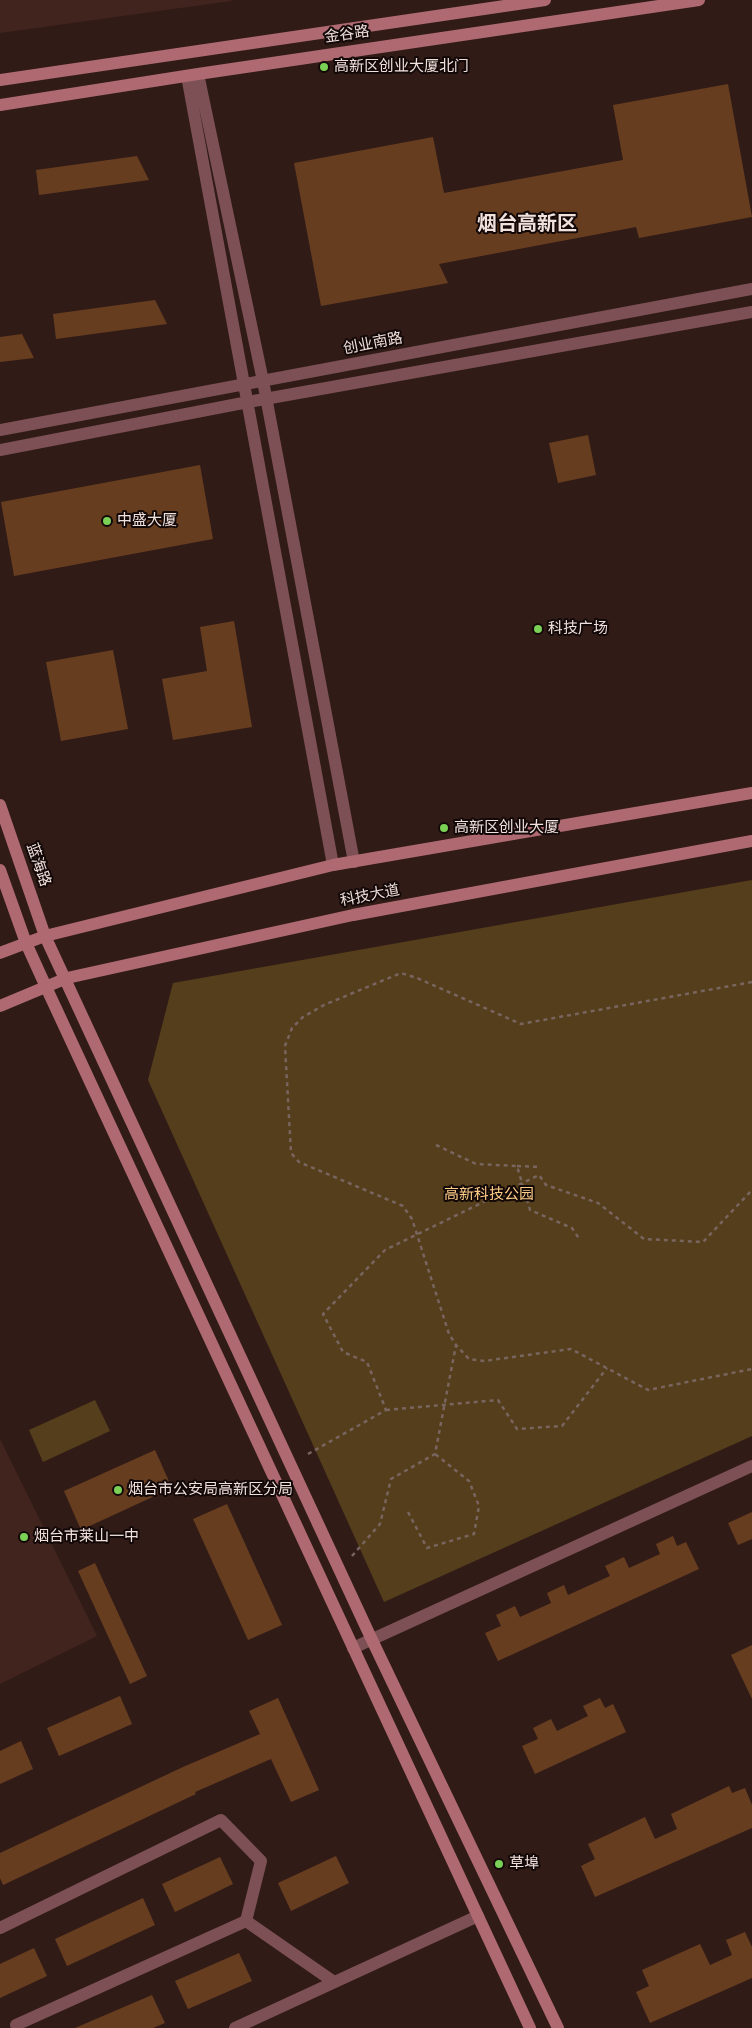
<!DOCTYPE html>
<html>
<head>
<meta charset="utf-8">
<style>
  body { margin:0 }
  canvas { display:block; background:#311b16 }
</style>
</head>
<body>
<canvas width="752" height="2028"></canvas>
<script>
const c = document.querySelector('canvas').getContext('2d');
c.lineJoin = 'round';
function paint(path, color) { c.fillStyle = color; c.fill(path, 'evenodd'); }
const toPath = rows => new Path2D(rows.map(r => 'M' + r).join(''));
function trace(path, color, width, dash) { c.strokeStyle = color; c.lineWidth = width; c.lineCap = dash ? 'butt' : 'round'; c.setLineDash(dash || []); c.stroke(path); }
function label(font, color, halo, rows, align = 'center') {
  c.font = font + ' Signika,"Noto Sans SC",sans-serif'; c.lineWidth = 4; c.setLineDash([]); c.textBaseline = 'middle'; c.strokeStyle = halo; c.fillStyle = color; for (const [text, x, y, turn = 0] of rows) {
    c.save(); c.translate(x, y); c.rotate((+turn || 0) * Math.PI / 180); c.textAlign = isNaN(turn) ? turn : align; if (halo) c.strokeText(text, 0, 0); c.fillText(text, 0, 0); c.restore();
  }
}
paint(toPath([
  [0,0,231,0,231,1,0,33],
  [0,1439,97,1636,0,1684]
]), '#40241d');
paint(toPath([
  [752,880,752,1436,384,1602,148,1080,173,983],
  [95,1400,110,1431,43,1462,29,1430]
]), '#553e1b');
paint(toPath([
  [728,84,752,217,639,238,636,227,439,264,448,283,321,306,294,163,433,137,444,193,623,160,613,105],
  [137,156,149,180,39,195,36,170],
  [155,300,167,324,56,339,53,314],
  [22,334,34,358,0,362,0,337],
  [588,435,596,475,558,483,549,443],
  [200,465,213,539,14,576,1,502],
  [234,621,252,727,173,740,162,679,207,671,200,627],
  [113,650,128,729,61,741,46,662],
  [155,1450,172,1488,81,1530,64,1491],
  [227,1504,282,1625,248,1640,193,1519],
  [752,1512,752,1539,738,1545,728,1523],
  [673,1536,677,1546,686,1542,699,1569,498,1661,485,1633,501,1626,496,1615,515,1606,520,1617,551,1603,547,1593,564,1585,568,1595,610,1576,605,1566,624,1557,629,1568,660,1554,656,1544],
  [95,1563,147,1676,130,1684,78,1571],
  [752,1645,752,1699,731,1655],
  [120,1696,132,1724,59,1756,47,1728],
  [278,1698,319,1790,291,1802,271,1759,195,1792,196,1794,3,1885,0,1878,0,1853,183,1767,260,1734,249,1711],
  [600,1698,605,1708,613,1704,626,1732,535,1774,522,1746,538,1739,533,1728,551,1719,557,1731,588,1716,583,1706],
  [21,1741,33,1769,0,1784,0,1751],
  [729,1786,732,1793,745,1788,752,1805,752,1828,595,1897,581,1866,595,1859,588,1844,645,1817,655,1839,677,1829,671,1814],
  [336,1856,349,1883,291,1911,278,1883],
  [220,1857,233,1884,175,1912,162,1884],
  [143,1898,155,1925,67,1966,55,1939],
  [745,1932,752,1947,752,1978,650,2023,636,1992,649,1986,642,1970,700,1944,710,1965,732,1955,726,1940],
  [34,1948,47,1976,0,1998,0,1964],
  [239,1953,252,1981,188,2009,175,1981],
  [152,1995,165,2023,153,2028,75,2028]
]), '#673d20');
trace(toPath([
  [752,982,521,1024,417,978,401,973,324,1005,303,1017,292,1028,285,1046,291,1153,299,1162,403,1206,412,1219,449,1334,456,1345,469,1359,484,1361,571,1349,648,1390,752,1369],
  [436,1145,476,1164,517,1166,530,1210,572,1228,580,1240],
  [517,1166,541,1167],
  [386,1410,498,1400,517,1429,562,1426,607,1368],
  [308,1454,386,1410,367,1362,343,1352,323,1314,385,1250,539,1175,546,1185,598,1203,644,1239,703,1242,752,1190],
  [408,1512,427,1548,474,1534,479,1506,469,1481,435,1454],
  [352,1556,380,1524,391,1479,435,1454,456,1345]
]), '#796560', 2.5, [4, 4]);
trace(toPath([
  [198,74,263,381,354,862],
  [187,76,333,865],
  [0,430,752,289],
  [0,450,248,402,752,312],
  [353,1648,752,1466],
  [0,1928,221,1820,261,1861,246,1921,334,1982],
  [16,2025,246,1921],
  [235,2028,478,1916]
]), '#7c5055', 12);
trace(toPath([
  [0,80,545,0],
  [0,105,198,74,699,0],
  [0,805,45,936,372,1640,558,2028],
  [0,870,26,943,46,987,530,2028],
  [0,953,45,936,333,865,752,793],
  [0,1006,67,978,353,915,752,841]
]), '#af6971', 12);
for (const [x, y, r, color] of [
  [324,67,5,"#7bd156"],
  [107,521,5,"#7bd156"],
  [538,629,5,"#7bd156"],
  [444,828,5,"#7bd156"],
  [118,1490,5,"#7bd156"],
  [24,1537,5,"#7bd156"],
  [499,1864,5,"#7bd156"]
]) { const dot = new Path2D(); dot.arc(x, y, r, 0, 2 * Math.PI); c.fillStyle = color; c.fill(dot); trace(dot, '#120807', 2); }
label('15px', '#f1e1dd', '#120807', [
  ["金谷路",347,35,-8],
  ["创业南路",373,344,-11],
  ["蓝海路",38,865,71],
  ["科技大道",370,896,-11]
]);
label('15px', '#f1e1dd', '#120807', [
  ["高新区创业大厦北门",334,67],
  ["中盛大厦",117,521],
  ["科技广场",548,629],
  ["高新区创业大厦",454,828],
  ["烟台市公安局高新区分局",128,1490],
  ["烟台市莱山一中",34,1537],
  ["草埠",509,1864]
], 'left');
label('15px', '#fecd88', '#120807', [
  ["高新科技公园",489,1195]
]);
label('bold 20px', '#f1e1dd', '#120807', [
  ["烟台高新区",527,225]
]);
</script>
</body>
</html>
